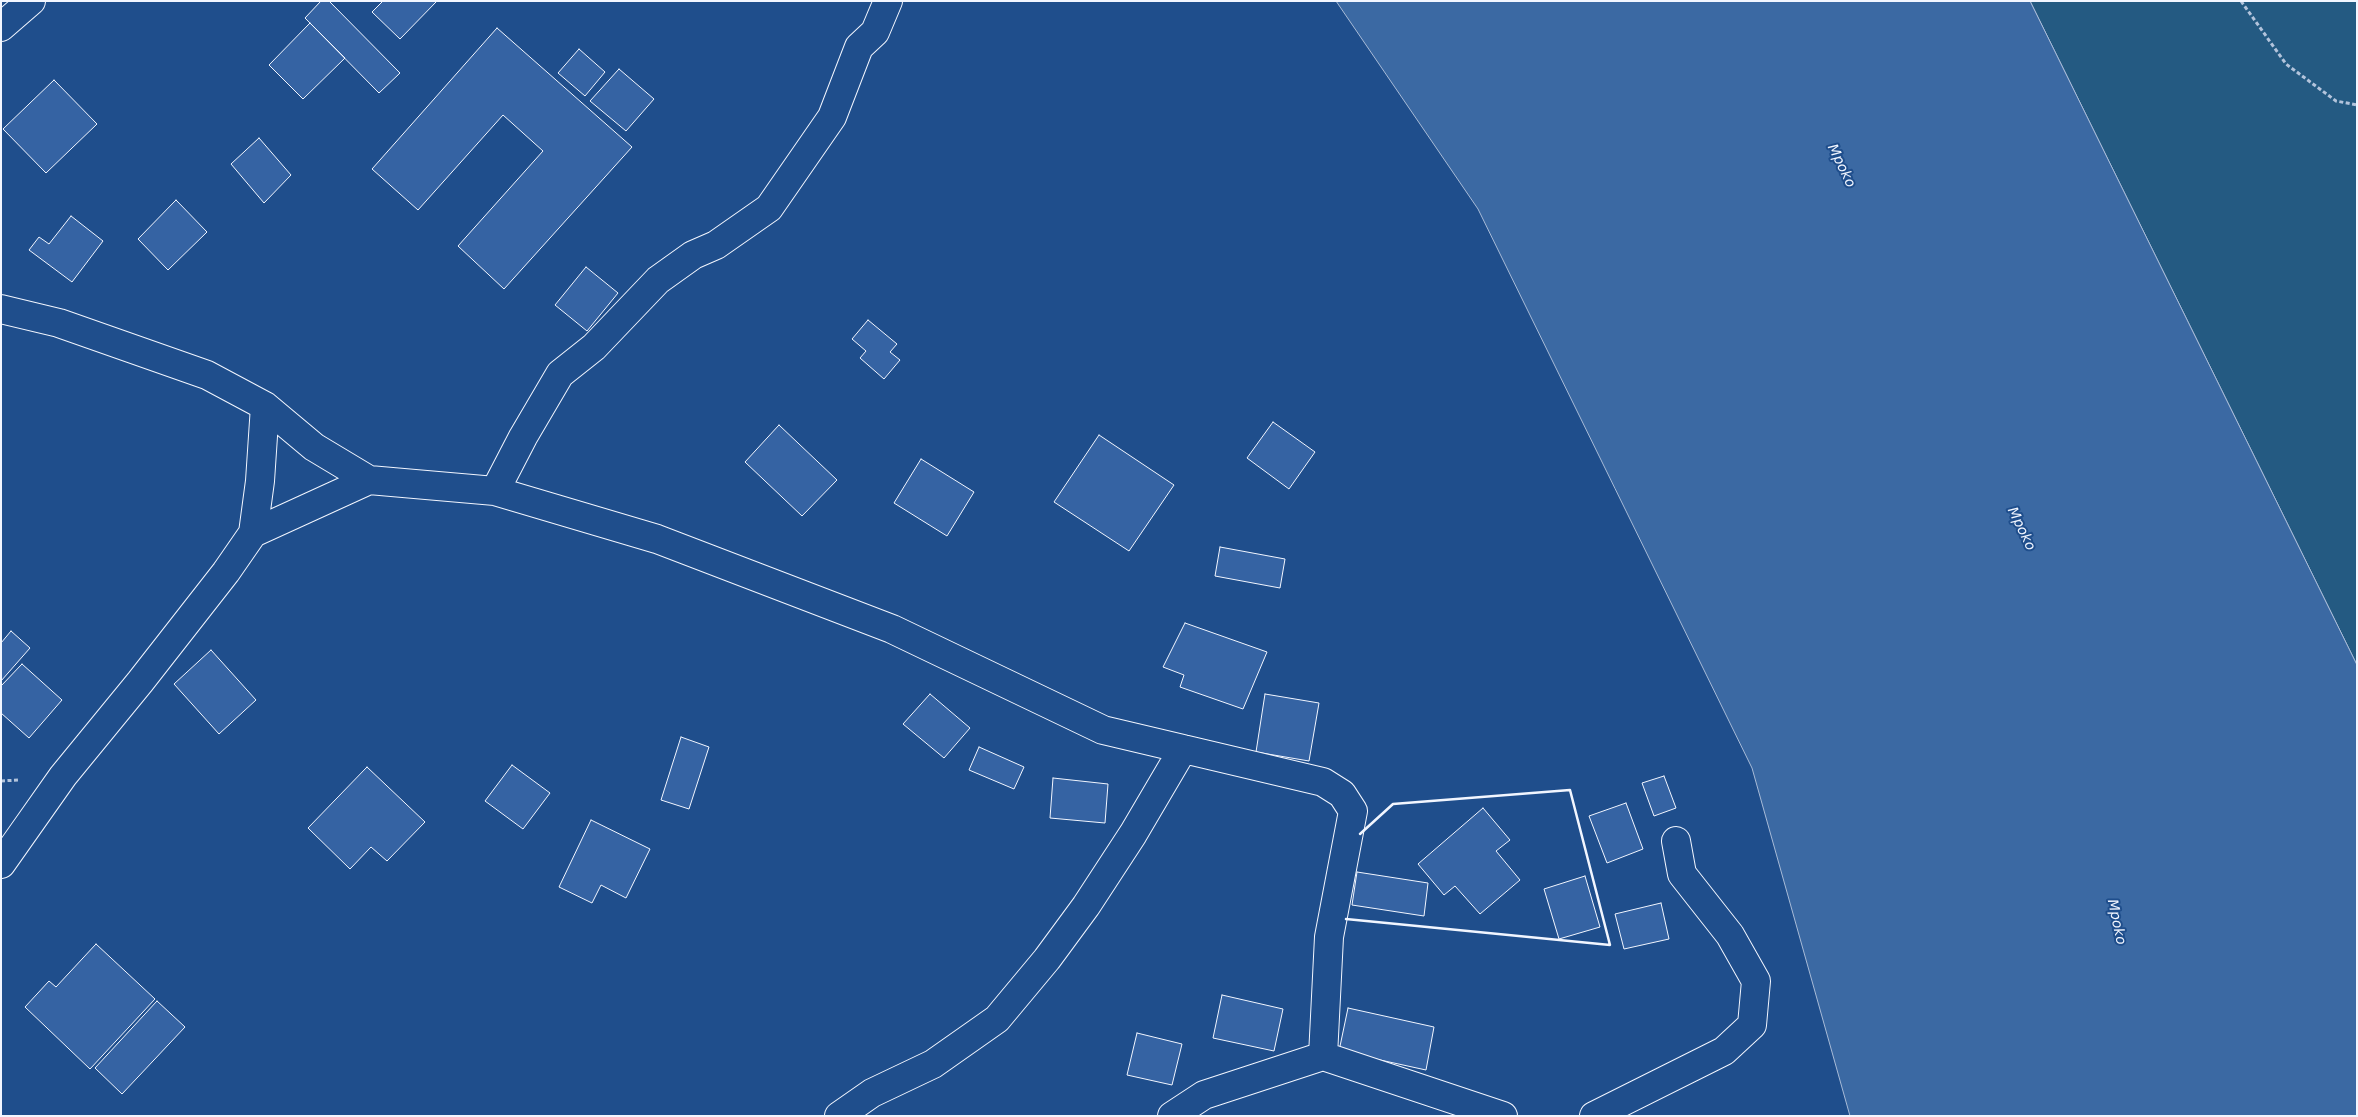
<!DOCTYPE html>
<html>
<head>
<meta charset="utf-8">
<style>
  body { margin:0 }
  #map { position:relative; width:2358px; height:1117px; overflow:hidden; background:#1f4e8c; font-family:"DejaVu Sans",sans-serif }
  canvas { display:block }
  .frame { position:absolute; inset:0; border:2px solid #f2f6ff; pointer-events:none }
</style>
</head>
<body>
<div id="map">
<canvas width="2358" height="1117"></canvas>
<div class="frame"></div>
</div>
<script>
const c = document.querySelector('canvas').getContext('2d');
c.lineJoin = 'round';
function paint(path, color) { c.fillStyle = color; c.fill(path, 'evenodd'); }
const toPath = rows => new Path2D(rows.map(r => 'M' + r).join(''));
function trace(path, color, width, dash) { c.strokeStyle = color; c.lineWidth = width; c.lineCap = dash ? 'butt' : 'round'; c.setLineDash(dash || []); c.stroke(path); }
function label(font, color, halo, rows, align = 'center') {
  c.font = font + ' "DejaVu Sans",sans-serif'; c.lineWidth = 4; c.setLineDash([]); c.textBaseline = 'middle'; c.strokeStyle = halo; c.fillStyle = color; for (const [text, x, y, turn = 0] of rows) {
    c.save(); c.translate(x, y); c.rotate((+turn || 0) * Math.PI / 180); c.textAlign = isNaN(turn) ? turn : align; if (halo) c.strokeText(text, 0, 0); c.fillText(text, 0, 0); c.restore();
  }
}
const green = toPath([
  [2030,1,2357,1,2357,665,2030,1]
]);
paint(green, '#245a82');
trace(green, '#a8bbd7', 1);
const water = toPath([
  [1336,1,2030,1,2357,665,2357,1116,1850,1116,1752,768,1478,209,1336,1]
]);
paint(water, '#3b69a3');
trace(water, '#a8bbd7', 1);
const building = toPath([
  [321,1,329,1,400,73,379,93,305,18,321,1],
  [383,1,437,1,400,39,372,12,383,1],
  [310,23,345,58,303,99,269,65,310,23],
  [497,28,632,147,504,289,458,246,543,151,503,115,418,210,372,169,497,28],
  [579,49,605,72,585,96,558,73,579,49],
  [619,69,654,99,626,131,590,101,619,69],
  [54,80,97,124,46,173,3,129,54,80],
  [259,138,291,175,264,203,231,164,259,138],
  [176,200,207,232,168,270,138,239,176,200],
  [71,216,103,241,72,282,29,250,39,237,49,244,71,216],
  [586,267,618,293,587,331,555,305,586,267],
  [868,320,897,344,890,352,900,360,884,379,860,358,866,351,852,339,868,320],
  [1273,422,1315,452,1289,489,1247,458,1273,422],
  [779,425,837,480,802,516,745,462,779,425],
  [1099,435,1174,485,1129,551,1054,502,1099,435],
  [921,459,974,492,947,536,894,503,921,459],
  [1220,547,1285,559,1280,588,1215,576,1220,547],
  [1185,623,1267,652,1243,709,1180,687,1184,675,1163,667,1185,623],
  [11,631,30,648,1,681,1,643,11,631],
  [211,650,256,700,219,734,174,684,211,650],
  [22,664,62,700,29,738,1,713,1,686,22,664],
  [930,694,970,728,944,758,903,724,930,694],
  [1265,694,1319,703,1309,761,1256,752,1265,694],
  [681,737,709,747,689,809,661,800,681,737],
  [979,747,1024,767,1014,789,969,770,979,747],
  [512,765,550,793,523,829,485,801,512,765],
  [367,767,425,822,387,861,371,847,350,869,308,828,367,767],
  [1664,776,1676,808,1654,816,1642,783,1664,776],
  [1053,778,1108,784,1105,823,1050,818,1053,778],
  [1626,803,1643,849,1607,863,1589,816,1626,803],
  [1483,808,1510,840,1496,851,1520,880,1480,914,1455,886,1444,895,1418,864,1483,808],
  [591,820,650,849,626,898,601,885,592,903,559,887,591,820],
  [1357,872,1428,883,1424,916,1352,905,1357,872],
  [1585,876,1600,927,1559,939,1544,889,1585,876],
  [1661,903,1669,939,1624,949,1615,914,1661,903],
  [96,944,155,999,90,1069,25,1007,49,981,56,987,96,944],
  [1222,995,1283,1009,1274,1051,1213,1038,1222,995],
  [157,1001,185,1027,122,1094,95,1068,157,1001],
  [1348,1008,1434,1027,1426,1070,1339,1051,1348,1008],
  [1137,1033,1182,1044,1172,1085,1127,1075,1137,1033]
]);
paint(building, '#3563a3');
trace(building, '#f2f6ff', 1);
const street = toPath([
  [1,27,31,1],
  [1,309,59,323,207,375,265,406,314,447,369,480,495,491,657,539,892,629,1103,730,1323,782,1342,794,1353,811,1329,937,1323,1056],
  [495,491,523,437,560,374,594,347,658,280,693,255,716,245,769,208,832,117,859,47,875,32,888,1],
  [253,533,369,480],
  [1,864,63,776,140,682,226,572,253,533,260,481,265,406],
  [839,1116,872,1093,933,1064,997,1019,1047,959,1086,906,1133,834,1183,749],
  [1172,1116,1204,1095,1323,1056,1503,1116],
  [1594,1116,1724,1051,1752,1025,1756,981,1730,935,1682,874,1676,841]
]);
trace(street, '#f2f6ff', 30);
trace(toPath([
  [2241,1,2286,64,2336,101,2357,105],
  [1,781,18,780]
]), '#b3c4dc', 3, [4, 2.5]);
trace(street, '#1f4e8c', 28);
trace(toPath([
  [1346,919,1610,945,1570,790,1393,804,1360,834]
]), '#f2f6ff', 2.5);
label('italic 14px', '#f2f6ff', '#1f4e8c', [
  ["Mpoko",1841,166,64],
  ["Mpoko",2021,529,64],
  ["Mpoko",2116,922,78]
]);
</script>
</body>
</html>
